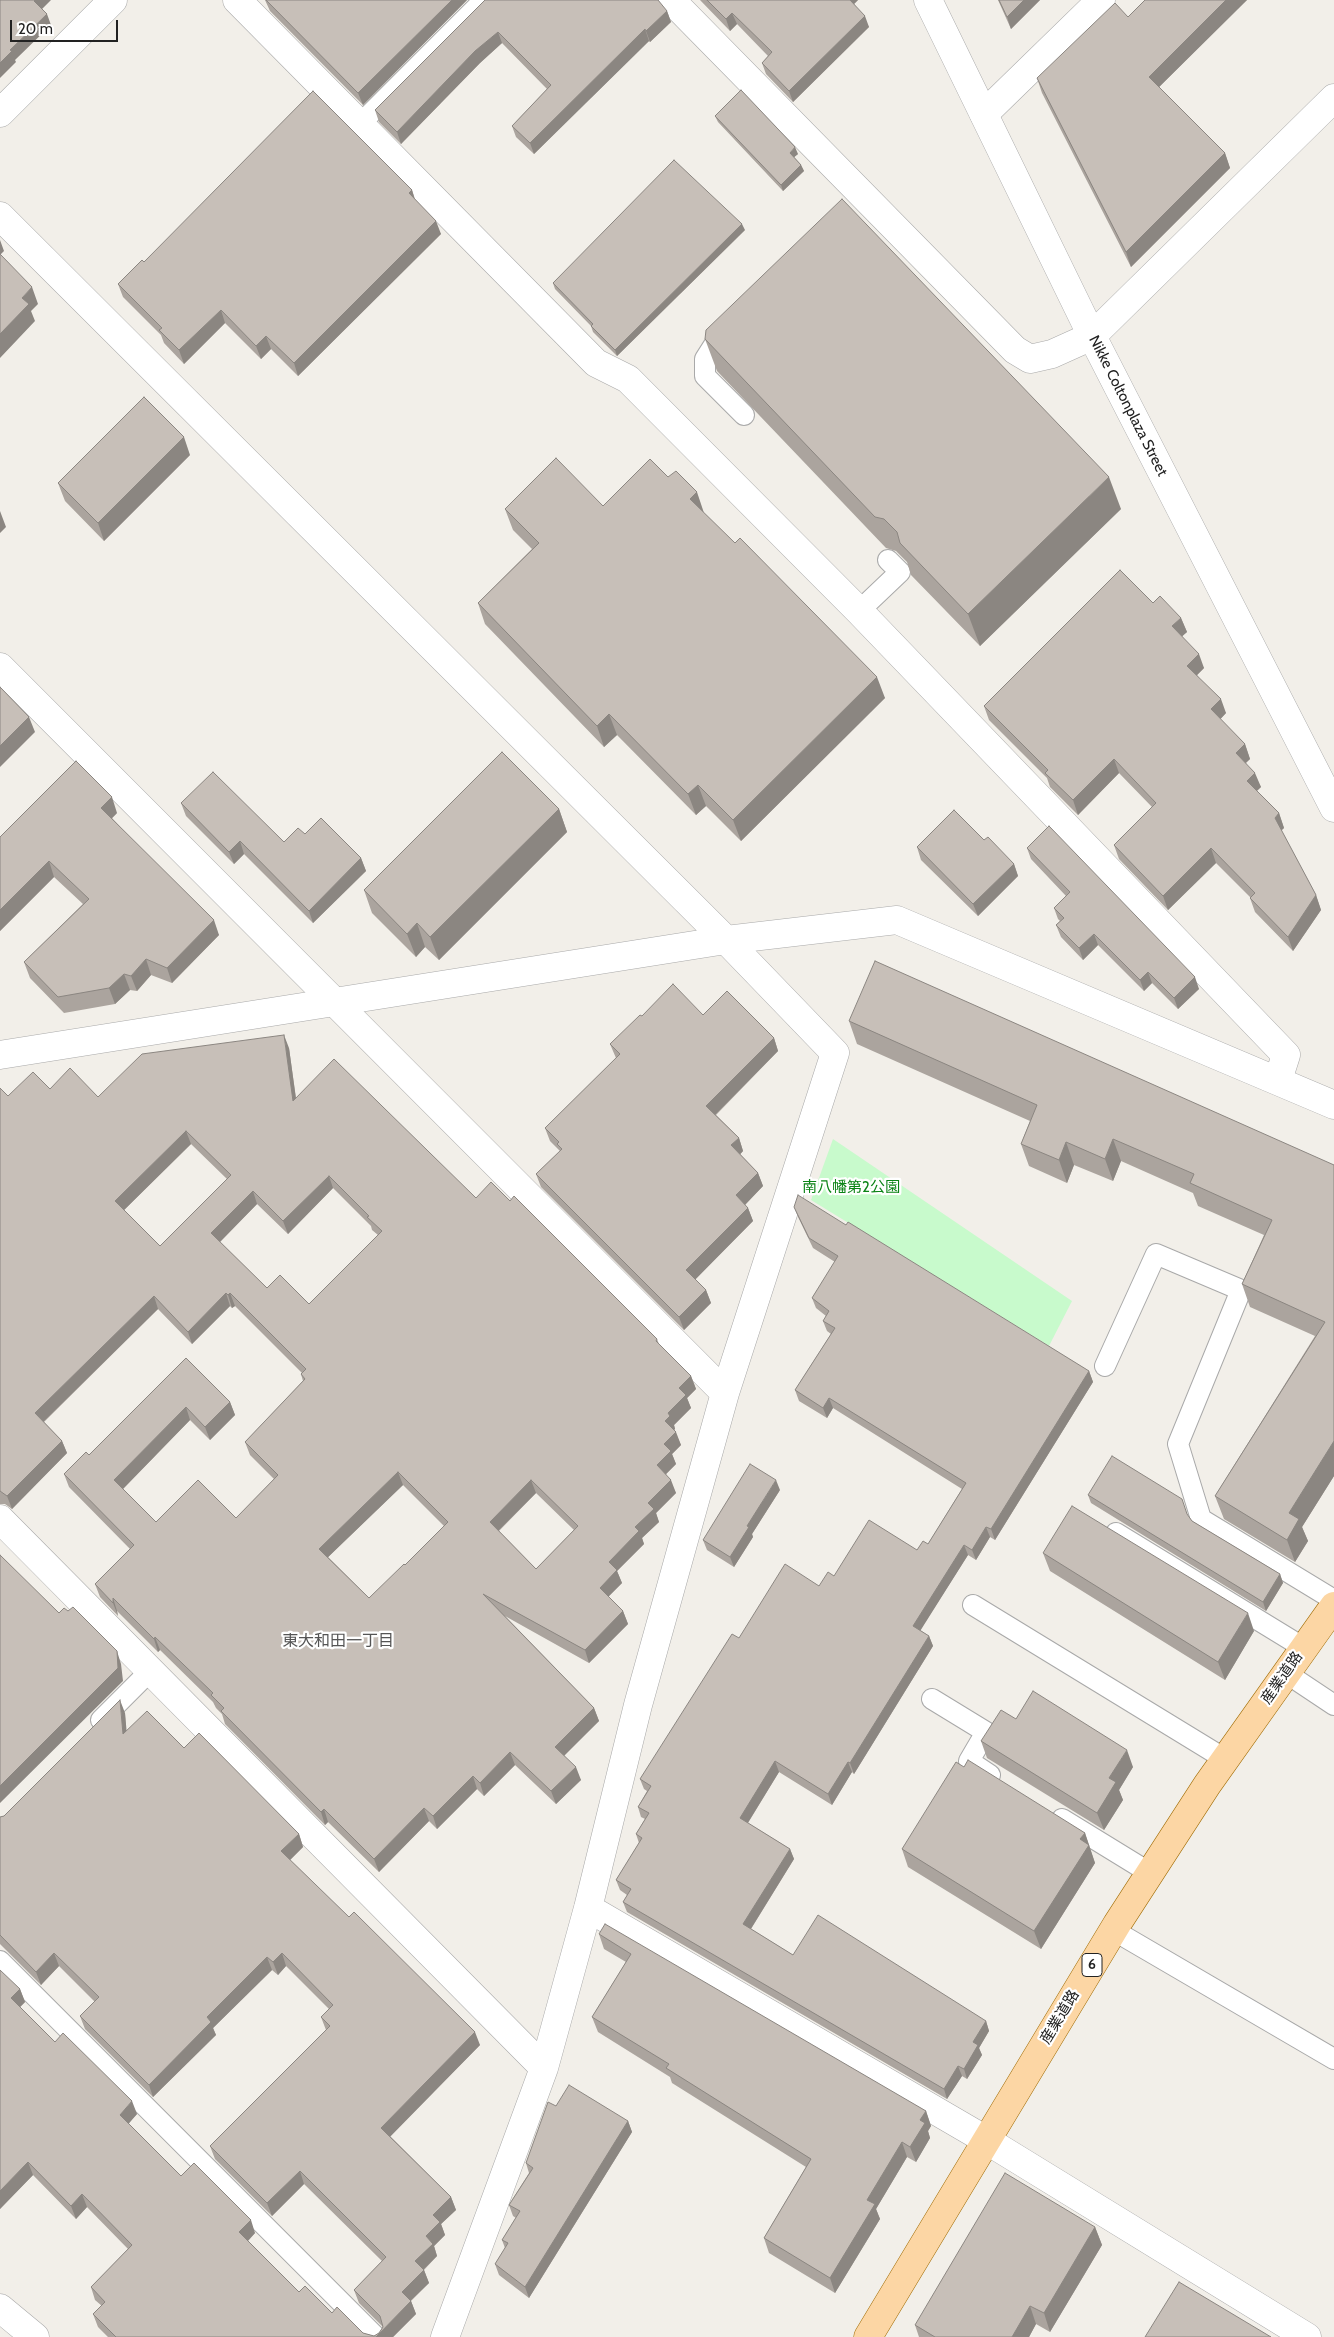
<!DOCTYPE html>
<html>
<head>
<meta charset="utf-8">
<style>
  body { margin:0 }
  #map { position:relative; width:1334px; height:2337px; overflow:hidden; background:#f2efe9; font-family:Cabin,sans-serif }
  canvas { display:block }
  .scale { position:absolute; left:10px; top:20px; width:108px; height:22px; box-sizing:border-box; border:2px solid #222; border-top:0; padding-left:6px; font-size:15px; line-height:18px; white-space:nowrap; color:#222; -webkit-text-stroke:4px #fff; paint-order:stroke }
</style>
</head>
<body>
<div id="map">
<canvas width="1334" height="2337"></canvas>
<div class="scale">20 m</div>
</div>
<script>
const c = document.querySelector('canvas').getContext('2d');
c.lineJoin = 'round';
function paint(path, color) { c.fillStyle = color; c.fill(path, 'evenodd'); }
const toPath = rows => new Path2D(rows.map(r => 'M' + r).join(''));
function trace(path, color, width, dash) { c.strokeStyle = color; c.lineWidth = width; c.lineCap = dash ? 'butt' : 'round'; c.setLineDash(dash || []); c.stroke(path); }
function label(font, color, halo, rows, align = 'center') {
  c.font = font + ' Cabin,"Noto Sans JP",sans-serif'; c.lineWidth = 4.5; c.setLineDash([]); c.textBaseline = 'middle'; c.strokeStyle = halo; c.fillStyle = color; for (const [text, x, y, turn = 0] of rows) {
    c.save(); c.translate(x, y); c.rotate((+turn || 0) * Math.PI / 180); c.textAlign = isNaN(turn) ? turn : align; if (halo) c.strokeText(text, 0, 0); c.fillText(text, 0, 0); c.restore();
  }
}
paint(toPath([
  [833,1139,1072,1301,1049,1346,811,1200]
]), '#c8facc');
const service = toPath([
  [360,124,484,0],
  [727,330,719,337,705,359,705,376,744,415],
  [859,611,900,572,888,560],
  [1105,1366,1156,1254,1241,1290,1178,1444,1201,1519,1334,1600],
  [1116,1533,1304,1648],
  [973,1605,1225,1759],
  [1286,1673,1334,1705],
  [932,1699,986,1732,969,1761,990,1775],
  [101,1720,150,1671],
  [1062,1819,1150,1873],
  [1113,1930,1334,2059],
  [0,1961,376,2337]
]);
const minor = toPath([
  [237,0,596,363,628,379,859,611,1286,1055,1278,1080],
  [671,0,1015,350,1030,359,1052,354,1092,336,1334,98],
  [0,113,113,0],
  [984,114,1101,0],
  [0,667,725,1393],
  [0,1519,544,2068],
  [588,1908,986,2140,1307,2337],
  [0,2308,35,2337],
  [445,2337,544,2068,588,1908,638,1705,725,1393,835,1053,726,940]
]);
const tertiary = toPath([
  [928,0,1092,336,1334,808],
  [0,216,726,940],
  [0,1055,726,940,897,920,1334,1105]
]);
const primary = toPath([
  [868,2337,1117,1924,1207,1785,1334,1606]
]);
trace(service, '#a9a9a9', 22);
trace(minor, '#a9a9a9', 29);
trace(tertiary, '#a9a9a9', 29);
trace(primary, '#a06b00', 29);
trace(service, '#fff', 20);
trace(minor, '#fff', 28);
trace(tertiary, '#fff', 28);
trace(primary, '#fcd6a4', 28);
paint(toPath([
  [265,0,467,0,363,105,270,11],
  [485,0,667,11,671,22,650,42,649,41,534,154,516,137,512,126,547,89,502,43,480,63,401,144,379,122,375,110],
  [700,0,858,0,854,4,869,27,793,102,766,74,762,63,768,56,737,24,730,31],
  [998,0,1040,0,1011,29],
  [1145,0,1247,0,1159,87,1225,153,1230,168,1131,267,1042,93,1037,78,1128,17],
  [715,116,798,154,794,157,801,165,804,171,783,191,718,122],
  [412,190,415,199,441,234,298,376,271,349,261,359,225,323,184,364,164,343,161,335,123,297,118,284,144,262],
  [745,230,617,356,593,332,591,326,555,289,553,283],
  [705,339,1121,509,980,646,911,575,907,562,896,551,886,548,717,371],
  [190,455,104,541,65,501,58,483],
  [603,506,704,513,885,698,741,841,706,806,696,815,617,735,604,747,485,624,478,603,532,549,513,530,505,509],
  [1153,603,1181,618,1187,632,1182,636,1204,668,1197,675,1226,713,1220,719,1245,744,1250,759,1246,763,1261,787,1257,791,1279,813,1284,828,1281,830,1316,895,1321,910,1293,951,1255,912,1250,898,1250,897,1216,863,1168,910,1119,859,1114,845,1152,807,1119,773,1078,815,1050,787,1047,778,989,720,984,706],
  [181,803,284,842,305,834,361,858,366,871,313,923,244,854,234,864,186,816],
  [559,809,567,832,439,960,425,947,416,957,372,913,364,890],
  [117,813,112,818,219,935,172,983,151,975,137,991,130,990,115,1004,64,1013,30,978,24,962,83,904,54,877,0,931,0,837],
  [984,840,1014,864,1018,876,978,916,921,860,917,847],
  [1027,848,1199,989,1178,1009,1152,983,1144,991,1098,945,1083,960,1061,937,1056,925,1060,921,1058,919,1054,908,1066,896,1031,859],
  [703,1015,774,1038,778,1051,716,1115,739,1138,743,1151,740,1154,758,1173,763,1186,745,1205,748,1208,753,1221,695,1279,706,1290,711,1303,684,1330,541,1187,536,1174,560,1151,550,1141,545,1128,616,1058,610,1044,642,1016],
  [849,1021,1334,1165,1334,1476,1302,1527,1308,1541,1295,1562,1224,1519,1215,1496,1315,1336,1250,1307,1242,1284,1264,1235,1198,1206,1193,1193,1121,1161,1113,1181,1074,1165,1067,1183,1029,1166,1021,1144,1030,1121,857,1044],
  [289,1048,296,1098,476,1198,510,1201,657,1339,659,1344,691,1376,696,1389,687,1398,691,1408,674,1425,675,1429,674,1430,681,1445,672,1454,676,1464,666,1474,676,1493,656,1513,659,1522,642,1538,644,1544,617,1571,622,1583,608,1597,623,1611,628,1624,589,1663,505,1616,594,1708,599,1721,564,1755,581,1780,556,1804,515,1765,484,1796,477,1789,437,1829,429,1821,379,1872,328,1822,325,1825,225,1724,222,1714,216,1708,213,1702,160,1650,158,1652,117,1611,118,1616,100,1597,95,1584,130,1549,69,1487,64,1474,89,1455,186,1358,230,1402,235,1415,210,1440,190,1420,123,1489,156,1522,236,1518,274,1479,250,1455,245,1442,303,1381,301,1374,302,1373,235,1306,232,1308,230,1306,192,1344,158,1309,44,1422,62,1441,67,1453,12,1509,5,1504,0,1504,0,1088,8,1096,50,1089,98,1097],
  [191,1144,227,1179,160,1246,124,1210],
  [333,1188,371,1226,372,1230,378,1235,309,1304,267,1288,220,1242,257,1204,288,1234],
  [403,1485,444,1526,405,1565,369,1598,328,1557],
  [536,1493,574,1530,536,1569,499,1531],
  [794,1207,846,1225,1089,1371,1093,1382,995,1540,990,1537,976,1560,968,1555,920,1630,929,1636,933,1646,854,1774,852,1772,832,1805,779,1772,748,1823,790,1849,794,1859,751,1929,793,1955,986,2021,989,2031,979,2048,982,2055,967,2079,962,2076,947,2099,627,1912,623,1902,627,1895,620,1890,616,1880,639,1843,636,1834,645,1819,641,1817,638,1807,647,1791,644,1789,640,1779,739,1638,834,1576,917,1550,928,1544,962,1489,833,1408,827,1418,799,1401,795,1390,831,1334,827,1331,823,1321,826,1316,816,1308,812,1298,835,1262,813,1248,798,1217],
  [780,1490,752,1534,753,1537,734,1567,707,1550,703,1540],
  [1088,1495,1187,1515,1192,1521,1280,1574,1283,1583,1266,1611,1091,1503],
  [1043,1553,1254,1631,1225,1680,1050,1571],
  [125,1713,126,1731,184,1748,299,1834,303,1847,290,1860,480,2045,390,2136,451,2197,456,2210,441,2224,445,2235,434,2246,437,2256,424,2270,429,2283,411,2301,416,2314,393,2337,108,2337,98,2327,93,2314,102,2306,95,2300,91,2287,128,2249,87,2207,76,2219,33,2175,0,2209,20,1989,25,2002,20,2007,55,2042,137,2114,128,2123,181,2176,255,2233,248,2241,299,2292,363,2333,374,2336,379,2333,383,2327,359,2303,354,2290,382,2261,304,2184,272,2216,215,2159,210,2146,326,2030,321,2017,329,2009,286,1966,278,1975,272,1970,213,2028,216,2035,153,2097,85,2029,80,2016,95,2002,59,1966,41,1985,0,1944,0,1817,4,1816],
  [1016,1719,1133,1767,1119,1790,1123,1800,1104,1830,987,1758,981,1741],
  [964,1767,1085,1833,1095,1863,1041,1949,908,1867,902,1849],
  [599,1934,926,2111,931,2126,928,2131,930,2138,916,2162,907,2157,876,2209,880,2219,835,2293,769,2253,764,2238,806,2167,672,2083,670,2077,598,2032,592,2017,626,1962,604,1949],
  [556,2106,628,2121,632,2132,529,2298,499,2275,495,2264,505,2248,502,2240,516,2218,513,2216,509,2205,529,2173,526,2163],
  [1095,2227,1102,2245,1050,2332,1036,2324,1029,2337,919,2337,915,2325]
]), '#aba49e');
paint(toPath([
  [35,0,51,0,39,12,34,1],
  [452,0,467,0,363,105,358,93],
  [847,0,858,0,850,8],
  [1024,0,1040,0,1011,29,1007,17],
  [1226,0,1247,0,1154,92,1149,77],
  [667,11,671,22,650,42,646,31],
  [732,13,737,24,730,31,726,19],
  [47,14,51,25,15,60,16,62,0,78,0,63,10,50],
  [865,16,869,27,793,102,789,91],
  [645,29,649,41,534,154,530,143],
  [498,32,502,43,480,63,401,144,397,132,475,51],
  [795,147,798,154,792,159,790,153],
  [1225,153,1230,168,1131,267,1126,252],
  [801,165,804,171,783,191,781,185],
  [412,190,416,204,409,193],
  [436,221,441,234,298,376,294,363],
  [742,224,745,230,617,356,615,350],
  [0,240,4,251,0,255],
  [32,287,38,304,31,311,35,321,0,358,0,334,22,298],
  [221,310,225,323,184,364,179,350],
  [266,336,271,349,261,359,256,346],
  [184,437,190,455,104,541,98,523],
  [1109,477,1121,509,980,646,968,614],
  [697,492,704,513,690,499],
  [0,511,6,527,0,533],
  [1181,618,1187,632,1177,641,1172,626],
  [1199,654,1204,668,1192,680,1187,666],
  [877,677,885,698,741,841,733,820],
  [1221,699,1226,713,1216,724,1211,709],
  [609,714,617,735,604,747,597,726],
  [29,717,35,732,0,767,0,746],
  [1245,744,1250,759,1241,767,1236,753],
  [1114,759,1119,773,1078,815,1073,800],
  [1255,773,1261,787,1252,795,1247,781],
  [698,785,706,806,696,815,688,794],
  [112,797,117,813,107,823,101,808],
  [559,809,567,832,439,960,430,937],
  [1279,813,1284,828,1280,832,1275,818],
  [240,841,244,854,234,864,229,852],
  [1211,848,1216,863,1168,910,1163,896],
  [361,858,366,871,313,923,309,911],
  [49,861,54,877,0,931,0,910],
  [1014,864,1018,876,978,916,973,904],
  [1316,895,1321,910,1293,951,1288,937],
  [214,920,219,935,172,983,167,968],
  [417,923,425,947,416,957,407,934],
  [1094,934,1098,945,1083,960,1079,948],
  [146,959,151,975,137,991,131,976],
  [1148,972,1152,983,1144,991,1140,980],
  [124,974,130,990,115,1004,109,988],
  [1195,977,1199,989,1178,1009,1174,998],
  [284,1035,289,1048,298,1114,293,1101],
  [774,1038,778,1051,711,1119,706,1106],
  [186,1131,191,1144,120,1214,115,1201],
  [739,1138,743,1151,736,1159,731,1145],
  [1113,1139,1121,1161,1113,1181,1105,1159],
  [1066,1142,1074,1165,1067,1183,1059,1160],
  [758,1173,763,1186,741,1209,736,1195],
  [329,1176,333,1188,288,1234,283,1221],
  [253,1191,257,1204,216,1246,211,1233],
  [748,1208,753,1221,691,1284,686,1270],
  [706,1290,711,1303,684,1330,679,1317],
  [226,1293,230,1306,192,1344,188,1332],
  [230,1293,235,1306,232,1308,228,1295],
  [154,1296,158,1309,39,1426,35,1413],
  [1089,1371,1093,1382,995,1540,991,1529],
  [691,1376,696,1389,687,1398,691,1408,674,1425,675,1429,670,1434,665,1421,668,1413,679,1388],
  [829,1398,833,1408,827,1418,823,1408],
  [230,1402,235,1415,210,1440,205,1427],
  [186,1407,190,1420,119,1493,114,1480],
  [676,1432,681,1445,672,1454,676,1464,662,1478,657,1465,664,1444],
  [62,1441,67,1453,12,1509,7,1496],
  [1334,1441,1334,1476,1302,1527,1308,1541,1295,1562,1287,1540,1289,1513],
  [398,1472,403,1485,323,1562,319,1549],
  [531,1480,536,1493,494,1535,490,1522],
  [671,1480,676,1493,656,1513,659,1522,642,1538,644,1544,617,1571,622,1583,604,1601,600,1588,609,1562,635,1527,648,1503],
  [776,1480,780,1490,752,1534,753,1537,734,1567,730,1557,747,1526],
  [986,1527,990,1537,976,1560,972,1550],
  [964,1545,968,1555,917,1636,913,1626],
  [1280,1574,1283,1583,1266,1611,1263,1602],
  [113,1598,117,1611,118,1616,113,1603],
  [623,1611,628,1624,589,1663,585,1650],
  [1248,1613,1254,1631,1225,1680,1218,1662],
  [929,1636,933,1646,854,1774,850,1763],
  [155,1637,160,1650,158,1652,154,1639],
  [117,1651,121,1664,123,1681,0,1803,0,1786],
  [120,1700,125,1713,128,1747,123,1734],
  [594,1708,599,1721,560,1760,555,1747],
  [1127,1750,1133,1767,1119,1790,1123,1800,1104,1830,1097,1813,1109,1778],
  [510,1752,515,1765,484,1796,480,1783],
  [775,1761,779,1772,744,1829,740,1818],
  [848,1762,852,1772,832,1805,828,1794],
  [576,1767,581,1780,556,1804,551,1791],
  [473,1776,477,1789,437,1829,433,1816],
  [424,1808,429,1821,379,1872,374,1859],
  [324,1809,328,1822,325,1825,321,1812],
  [1085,1833,1095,1863,1041,1949,1034,1931,1080,1839],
  [299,1834,303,1847,286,1864,281,1851],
  [790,1849,794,1859,747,1935,743,1924],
  [54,1953,59,1966,41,1985,36,1972],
  [282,1953,286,1966,278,1975,273,1962],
  [267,1957,272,1970,213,2028,216,2035,153,2097,149,2085,207,2017],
  [20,1989,25,2002,16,2011,11,1998],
  [986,2021,989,2031,979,2048,982,2055,967,2079,964,2069,973,2042],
  [475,2032,480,2045,386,2141,381,2128],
  [958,2066,962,2076,947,2099,944,2089],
  [132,2101,137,2114,125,2128,120,2115],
  [926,2111,931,2126,928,2131,930,2138,916,2162,910,2147,920,2120],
  [628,2121,632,2132,529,2298,525,2287],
  [902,2142,907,2157,876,2209,880,2219,835,2293,830,2278,867,2200],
  [28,2162,33,2175,0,2209,0,2191],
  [300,2171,304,2184,272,2216,267,2203],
  [82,2194,87,2207,76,2219,71,2206],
  [451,2197,456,2210,441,2224,445,2235,434,2246,437,2256,421,2272,424,2270,429,2283,406,2305,402,2292,426,2236,433,2215],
  [251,2220,255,2233,244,2245,239,2232],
  [1095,2227,1102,2245,1050,2332,1044,2313],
  [411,2301,416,2314,393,2337,376,2337],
  [1030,2306,1036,2324,1029,2337,1012,2337]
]), '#8b8681');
const building = toPath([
  [0,0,35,0,34,1,47,14,10,50,12,51,0,63,0,0],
  [266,0,452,0,358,93,266,0],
  [485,0,658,0,667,11,646,31,645,29,530,143,512,126,551,85,498,32,475,51,397,132,375,110,485,0],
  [707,0,850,0,865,16,789,91,762,63,772,52,732,13,726,19,707,0],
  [999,0,1024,0,1007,17,999,0],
  [1145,0,1226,0,1149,77,1225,153,1126,252,1037,78,1115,3,1128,17,1145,0],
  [741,90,795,147,790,153,801,165,781,185,715,116,741,90],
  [313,91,412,190,409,193,436,221,294,363,266,336,256,346,221,310,179,350,159,330,162,328,118,284,142,260,144,262,313,91],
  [674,160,742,224,615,350,591,326,593,324,553,283,674,160],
  [842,199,1109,477,968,614,900,543,897,532,884,519,875,517,705,339,706,330,842,199],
  [0,254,32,287,22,298,29,304,0,334,0,254],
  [144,397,184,437,98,523,58,483,144,397],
  [556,458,603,506,650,459,668,477,676,471,697,492,690,499,735,543,740,538,877,677,733,820,698,785,688,794,609,714,597,726,478,603,539,543,505,509,556,458],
  [1120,570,1153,603,1160,596,1181,618,1172,626,1199,654,1187,666,1221,699,1211,709,1245,744,1236,753,1255,773,1247,781,1279,813,1275,818,1316,895,1288,937,1250,898,1255,893,1211,848,1163,896,1114,845,1156,803,1114,759,1073,800,1045,773,1048,770,984,706,1120,570],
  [0,687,29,717,0,746,0,687],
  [502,752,559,809,430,937,417,923,407,934,364,890,502,752],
  [76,761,112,797,101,808,214,920,167,968,146,959,131,976,124,974,109,988,58,997,24,962,89,899,49,861,0,910,0,837,76,761],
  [213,772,284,842,298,828,305,834,321,818,361,858,309,911,240,841,229,852,181,803,213,772],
  [954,810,984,840,988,837,1014,864,973,904,917,847,954,810],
  [1049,826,1195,977,1174,998,1148,972,1140,980,1094,934,1079,948,1056,925,1064,918,1054,908,1070,892,1027,848,1049,826],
  [875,961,1334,1165,1334,1441,1289,1513,1299,1519,1287,1540,1215,1496,1325,1322,1242,1284,1272,1220,1190,1183,1194,1174,1113,1139,1105,1159,1066,1142,1059,1160,1021,1144,1037,1105,849,1021,875,961],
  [673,984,703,1015,727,991,774,1038,706,1106,739,1138,731,1145,758,1173,736,1195,748,1208,686,1270,706,1290,679,1317,536,1174,562,1149,557,1144,559,1142,545,1128,620,1054,610,1044,640,1015,642,1016,673,984],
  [284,1035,293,1101,334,1059,476,1198,491,1182,510,1201,514,1196,657,1339,656,1341,691,1376,679,1388,686,1395,668,1413,670,1416,665,1421,676,1432,664,1444,671,1451,657,1465,671,1480,648,1503,654,1509,635,1527,639,1531,609,1562,617,1570,600,1588,623,1611,585,1650,483,1594,594,1708,555,1747,576,1767,551,1791,510,1752,480,1783,473,1776,433,1816,424,1808,374,1859,324,1809,321,1812,221,1711,224,1708,211,1695,213,1693,155,1637,154,1639,113,1598,113,1603,95,1584,134,1545,64,1474,86,1452,89,1455,186,1358,230,1402,205,1427,186,1407,114,1480,156,1522,198,1480,236,1518,278,1475,245,1442,305,1379,301,1374,306,1369,230,1293,228,1295,226,1293,188,1332,154,1296,35,1413,62,1441,7,1496,0,1491,0,1088,8,1096,33,1072,50,1089,70,1068,98,1097,142,1054,284,1035],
  [186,1131,231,1175,160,1246,115,1201,186,1131],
  [329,1176,369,1216,367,1217,382,1231,309,1304,280,1275,267,1288,211,1233,253,1191,283,1221,329,1176],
  [398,1472,448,1522,405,1565,404,1564,369,1598,319,1549,398,1472],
  [531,1480,578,1526,536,1569,490,1522,531,1480],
  [798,1195,846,1225,848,1222,1089,1371,991,1529,986,1527,972,1550,964,1545,913,1626,929,1636,850,1763,848,1762,828,1794,775,1761,740,1818,790,1849,743,1924,793,1955,818,1915,986,2021,973,2042,978,2045,964,2069,958,2066,944,2089,623,1902,631,1889,616,1880,642,1838,636,1834,649,1813,638,1807,651,1786,640,1779,732,1634,739,1638,785,1564,819,1586,828,1572,834,1576,869,1520,917,1550,923,1541,928,1544,966,1483,829,1398,823,1408,795,1390,835,1328,823,1321,829,1311,812,1298,838,1256,809,1238,794,1207,798,1195],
  [1112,1456,1182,1499,1187,1514,1192,1521,1280,1574,1263,1602,1088,1495,1112,1456],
  [750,1464,776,1480,747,1526,749,1527,730,1557,703,1540,750,1464],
  [1072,1506,1248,1613,1218,1662,1043,1553,1072,1506],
  [0,1555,59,1613,64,1608,68,1611,73,1607,117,1651,118,1668,0,1786,0,1555],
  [1033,1691,1127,1750,1109,1778,1116,1782,1097,1813,981,1741,1001,1710,1016,1719,1033,1691],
  [120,1700,123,1734,147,1711,184,1748,199,1733,299,1834,281,1851,349,1917,354,1912,475,2032,381,2128,451,2197,433,2215,440,2222,426,2236,433,2244,415,2261,424,2270,402,2292,411,2301,376,2337,116,2337,93,2314,105,2302,91,2287,132,2245,82,2194,71,2206,28,2162,0,2191,0,1970,20,1989,11,1998,55,2042,63,2033,132,2101,120,2115,181,2176,194,2163,251,2220,239,2232,299,2292,305,2286,332,2313,337,2307,363,2333,374,2336,379,2333,383,2327,380,2316,354,2290,386,2257,300,2171,267,2203,210,2146,330,2026,321,2017,333,2005,282,1953,273,1962,267,1957,207,2017,211,2022,149,2085,80,2016,99,1997,54,1953,36,1972,0,1935,0,1817,4,1816,120,1700],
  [968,1760,1085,1833,1080,1839,1089,1845,1034,1931,902,1849,956,1762,964,1767,968,1760],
  [605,1924,926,2111,920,2120,925,2123,910,2147,902,2142,867,2200,875,2204,830,2278,764,2238,811,2159,666,2068,669,2064,592,2017,631,1954,599,1934,605,1924],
  [569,2085,628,2121,525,2287,495,2264,508,2243,502,2240,520,2211,509,2205,533,2168,526,2163,548,2102,556,2106,569,2085],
  [1005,2173,1095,2227,1044,2313,1030,2306,1012,2337,935,2337,915,2325,1005,2173],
  [1179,2282,1271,2337,1145,2337,1179,2282]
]);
paint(building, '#c7bfb8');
trace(building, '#8b8681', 1);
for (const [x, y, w] of [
  [1092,1965,20]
]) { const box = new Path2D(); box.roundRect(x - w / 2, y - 11.5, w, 23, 4); c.fillStyle = '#fff'; c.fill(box); trace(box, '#222', 1); }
label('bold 14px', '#222', null, [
  ["6",1092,1965]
]);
label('15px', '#222', '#fff', [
  ["Nikke Coltonplaza Street",1128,406,63],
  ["産業道路",1282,1678,-55],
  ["産業道路",1060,2017,-59]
]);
label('15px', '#0c8416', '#fff', [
  ["南八幡第2公園",851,1188]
]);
label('16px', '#555', '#fff', [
  ["東大和田一丁目",338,1641]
]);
</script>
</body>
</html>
